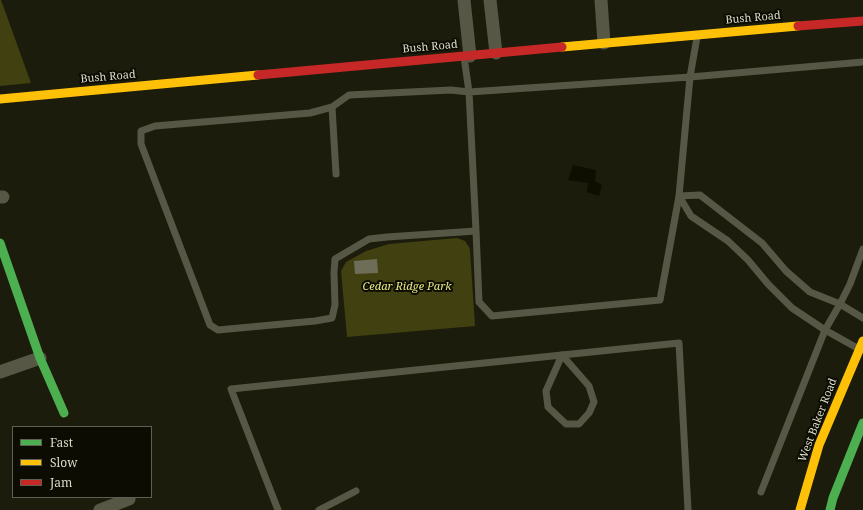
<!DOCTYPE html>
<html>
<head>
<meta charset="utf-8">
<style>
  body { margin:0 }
  #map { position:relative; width:863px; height:510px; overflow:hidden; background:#1c1c0c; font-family:"Noto Serif",serif }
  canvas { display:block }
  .legend { position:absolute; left:12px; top:426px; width:140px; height:72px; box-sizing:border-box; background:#0c0c02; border:1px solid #5f5f52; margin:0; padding:5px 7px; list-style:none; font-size:12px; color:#dbdccb }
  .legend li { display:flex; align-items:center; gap:8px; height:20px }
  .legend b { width:20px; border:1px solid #5f5f52 }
</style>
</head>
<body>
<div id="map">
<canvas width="863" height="510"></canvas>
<ul class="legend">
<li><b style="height:5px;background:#4caf50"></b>Fast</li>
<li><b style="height:5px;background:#ffc107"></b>Slow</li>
<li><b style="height:5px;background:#c62828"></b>Jam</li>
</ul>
</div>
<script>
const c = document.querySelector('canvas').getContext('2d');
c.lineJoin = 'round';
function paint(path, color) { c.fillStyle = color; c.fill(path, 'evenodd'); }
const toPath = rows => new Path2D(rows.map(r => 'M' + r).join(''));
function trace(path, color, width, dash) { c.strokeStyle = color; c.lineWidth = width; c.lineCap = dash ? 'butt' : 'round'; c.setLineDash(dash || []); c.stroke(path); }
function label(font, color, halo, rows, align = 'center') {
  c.font = font + ' "Noto Serif",serif'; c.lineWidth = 4; c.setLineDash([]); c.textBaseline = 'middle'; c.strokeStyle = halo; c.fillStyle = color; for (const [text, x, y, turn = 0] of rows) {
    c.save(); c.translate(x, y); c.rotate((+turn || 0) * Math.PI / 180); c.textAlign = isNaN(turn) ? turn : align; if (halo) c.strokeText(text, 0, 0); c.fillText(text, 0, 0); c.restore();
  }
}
paint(toPath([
  [0,0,1,0,31,83,0,86],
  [457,238,465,241,469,247,470,250,475,326,347,337,341,271,346,262,366,251,389,244]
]), '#404010');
paint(toPath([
  [573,165,596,170,595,181,602,185,599,196,587,192,588,183,568,180]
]), '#0f0f01');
paint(toPath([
  [377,259,378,273,355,274,354,261]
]), '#6d6d58');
trace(toPath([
  [464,57,469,92,690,77,863,62],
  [332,107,336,174],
  [476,231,387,237,369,239,335,259,334,273,335,305,332,318,315,321,218,330,210,325,141,144,141,131,155,126,310,113,332,107,349,95,451,90,469,92,476,231,479,302,492,316,660,300,679,196,690,77,697,37],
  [859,349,825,330,792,308,768,284,748,260,728,241,691,216,679,196,700,195,762,243,786,271,810,292,840,304,863,318],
  [562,355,589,386,594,402,589,413,579,424,566,424,548,407,546,391,562,355],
  [761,492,825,330,840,304,850,284,863,249],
  [278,510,231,389,679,343,688,510],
  [319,510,356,491]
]), '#575746', 7);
trace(toPath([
  [464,0,470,56],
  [490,0,496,53],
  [601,0,604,43],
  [0,197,3,197],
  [0,372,40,358],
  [100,510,129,499]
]), '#575746', 13);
trace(toPath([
  [0,243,40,358,64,413],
  [830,510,833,498,863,423]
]), '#4caf50', 9);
trace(toPath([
  [562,47,798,26],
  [0,99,258,75],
  [800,510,819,445,863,341]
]), '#ffc107', 9);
trace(toPath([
  [798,26,863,21],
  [258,75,562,47]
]), '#c62828', 9);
label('11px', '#dbdccb', '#0c0c02', [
  ["Bush Road",753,18,-5],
  ["Bush Road",430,47,-5],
  ["Bush Road",108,77,-5],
  ["West Baker Road",818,420,-69]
]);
label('italic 11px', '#e9ea84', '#0c0c02', [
  ["Cedar Ridge Park",407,287]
]);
</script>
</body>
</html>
